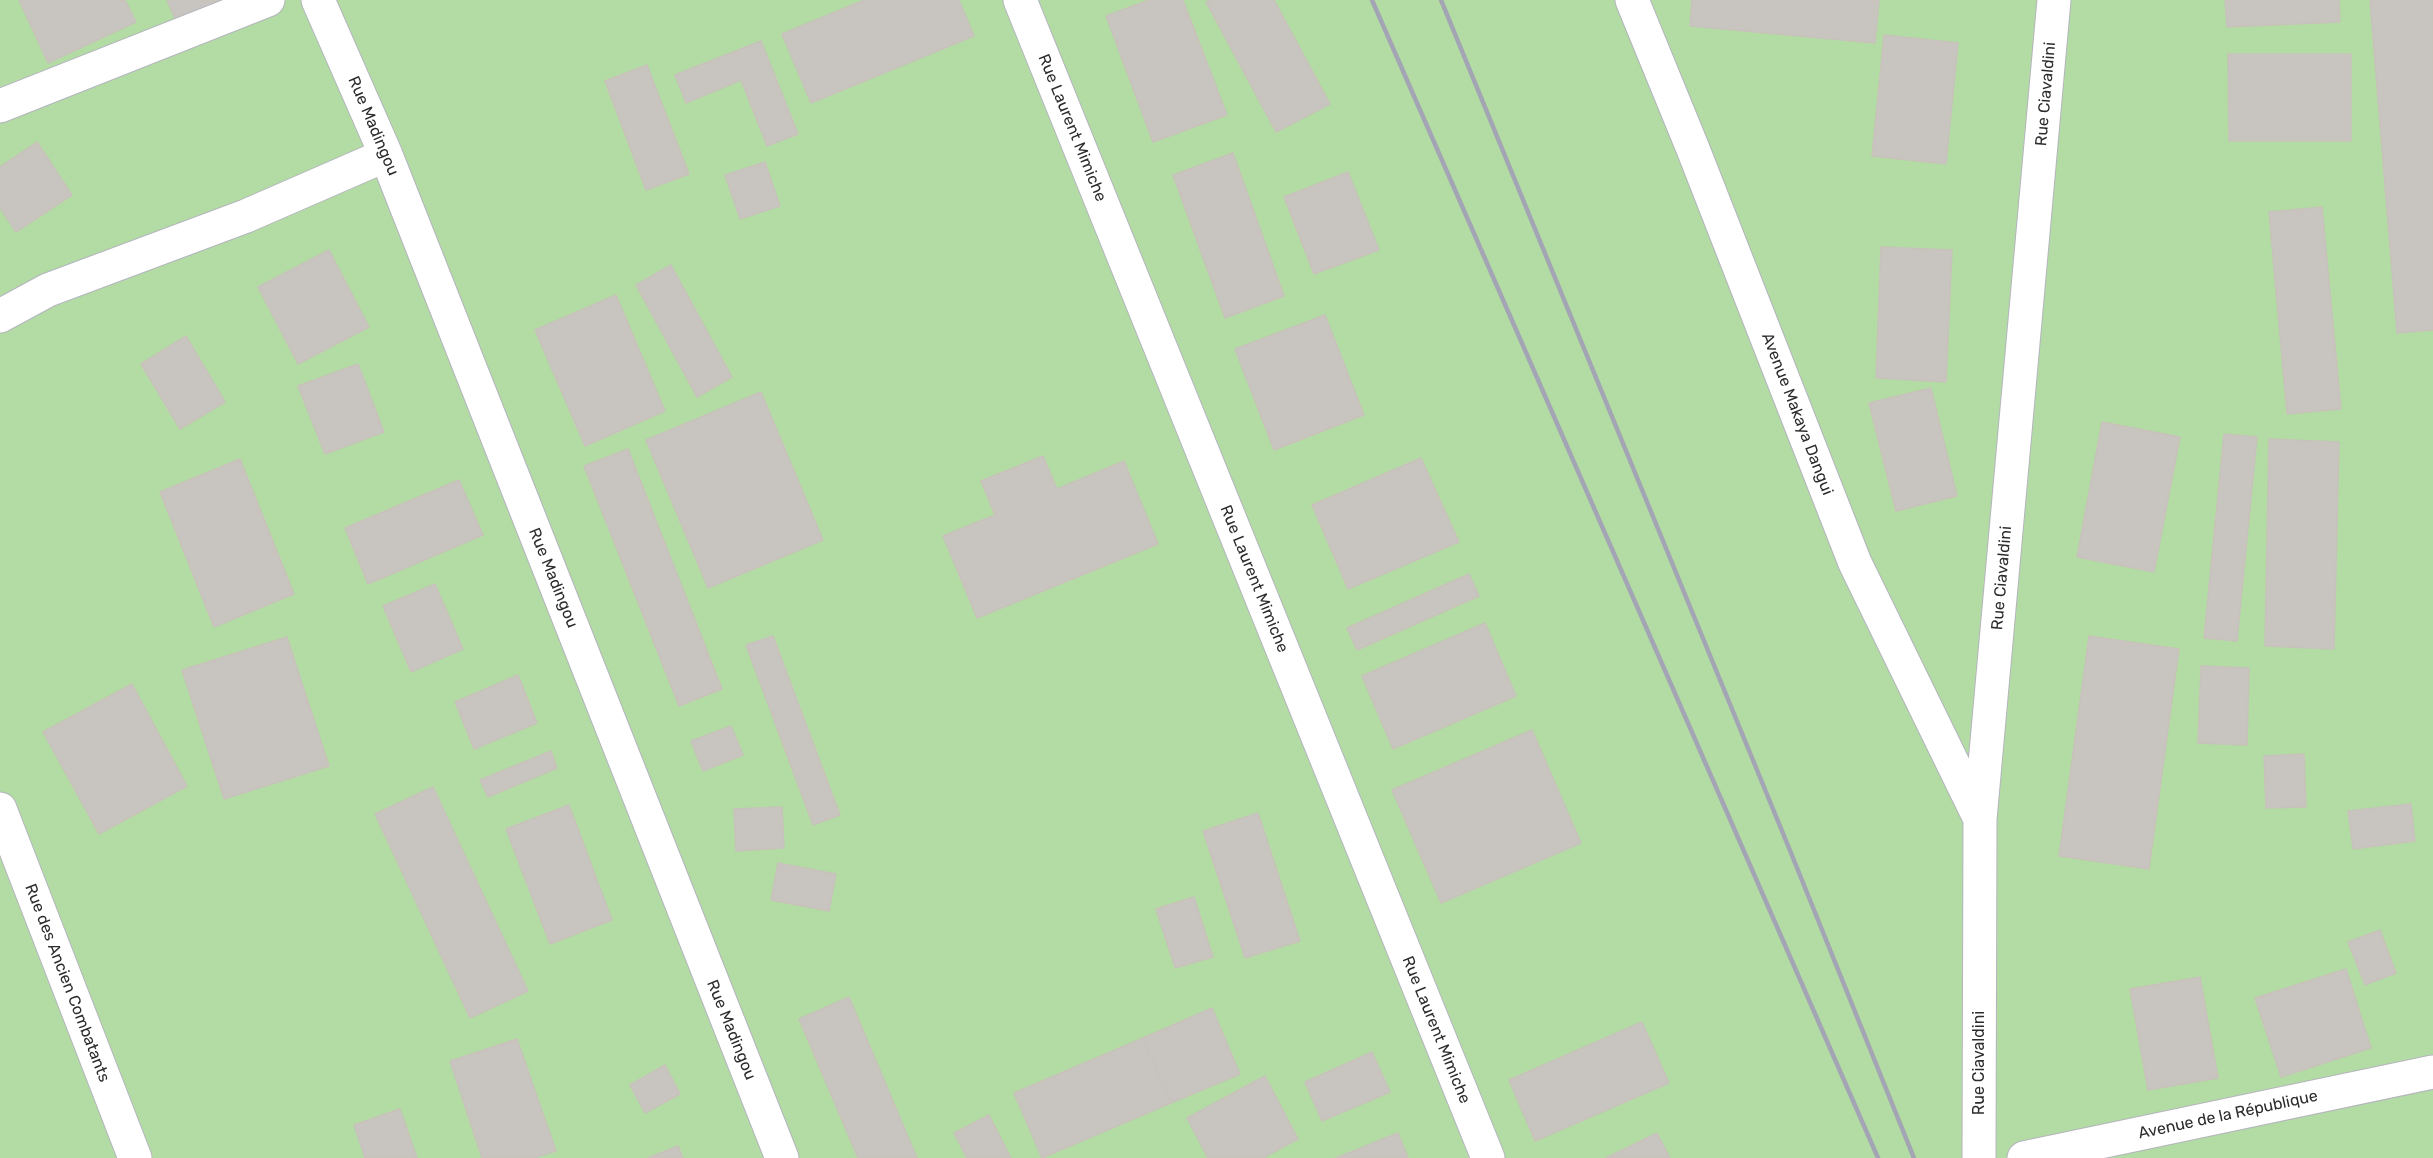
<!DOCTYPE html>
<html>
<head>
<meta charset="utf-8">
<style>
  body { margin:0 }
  canvas { display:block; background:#ece8e0 }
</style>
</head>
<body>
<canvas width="2433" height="1158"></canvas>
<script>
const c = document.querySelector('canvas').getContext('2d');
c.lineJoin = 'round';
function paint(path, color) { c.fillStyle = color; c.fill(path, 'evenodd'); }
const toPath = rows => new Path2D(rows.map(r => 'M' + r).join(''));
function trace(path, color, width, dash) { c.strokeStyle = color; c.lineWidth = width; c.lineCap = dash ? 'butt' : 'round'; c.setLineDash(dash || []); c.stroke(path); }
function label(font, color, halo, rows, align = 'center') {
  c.font = font + ' Rubik,sans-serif'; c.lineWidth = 5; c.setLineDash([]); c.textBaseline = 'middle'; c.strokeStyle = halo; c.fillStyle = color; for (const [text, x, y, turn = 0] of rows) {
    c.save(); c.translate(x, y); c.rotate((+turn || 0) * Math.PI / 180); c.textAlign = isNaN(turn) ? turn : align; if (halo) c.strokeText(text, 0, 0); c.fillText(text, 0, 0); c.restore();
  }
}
paint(toPath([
  [0,0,2433,0,2433,1158,0,1158]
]), '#b3dba4');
const building = toPath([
  [19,0,125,0,136,22,48,63,19,0],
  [167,0,243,0,179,28,167,0],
  [864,0,959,0,974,36,811,103,782,34,864,0],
  [1149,0,1183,0,1227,115,1153,142,1106,16,1149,0],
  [1211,0,1274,0,1330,104,1276,132,1206,2,1211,0],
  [1692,0,1879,0,1875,43,1690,26,1692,0],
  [2225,0,2339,0,2340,22,2227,27,2225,0],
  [2370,0,2433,0,2433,330,2397,333,2370,0],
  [1884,35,1958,43,1946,164,1872,156,1884,35],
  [761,41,798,134,767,146,741,80,686,103,675,75,761,41],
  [2228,54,2351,54,2351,141,2229,141,2228,54],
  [647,65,689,174,646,190,605,81,647,65],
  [37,142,72,195,16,232,0,208,0,167,37,142],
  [1233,153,1284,296,1225,318,1173,175,1233,153],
  [765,162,780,206,740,219,725,175,765,162],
  [1348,172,1379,250,1314,274,1284,197,1348,172],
  [2322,207,2341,409,2287,414,2269,212,2322,207],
  [1881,247,1952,250,1946,382,1876,378,1881,247],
  [329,250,369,327,298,364,258,287,329,250],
  [671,265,732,377,697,397,636,285,671,265],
  [616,295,665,411,585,446,535,330,616,295],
  [1325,315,1364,415,1274,450,1235,349,1325,315],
  [186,336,225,402,180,429,141,364,186,336],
  [358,364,384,432,325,454,298,386,358,364],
  [1931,388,1957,496,1896,511,1869,403,1931,388],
  [761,392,823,540,708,588,646,440,761,392],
  [2102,422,2180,437,2154,572,2077,557,2102,422],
  [2224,434,2257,437,2237,641,2204,638,2224,434],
  [2269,439,2339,442,2334,649,2265,646,2269,439],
  [628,449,722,689,679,706,584,466,628,449],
  [1043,456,1057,489,1124,461,1158,544,977,618,943,536,995,515,981,481,1043,456],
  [1421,458,1459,542,1348,589,1312,505,1421,458],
  [240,459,294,594,214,627,160,492,240,459],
  [459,480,483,535,368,584,345,528,459,480],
  [1469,574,1479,596,1357,650,1347,628,1469,574],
  [435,584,463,649,411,672,383,606,435,584],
  [1485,623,1516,696,1393,749,1362,676,1485,623],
  [773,636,840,815,813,825,746,645,773,636],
  [2089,636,2179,649,2149,869,2059,856,2089,636],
  [287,637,329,766,224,799,182,670,287,637],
  [2201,666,2249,668,2247,745,2198,743,2201,666],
  [518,675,537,723,474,749,455,702,518,675],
  [132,684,187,786,99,834,43,732,132,684],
  [731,726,743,755,703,771,691,741,731,726],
  [1532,730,1581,843,1441,903,1392,790,1532,730],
  [551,751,557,768,488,797,480,780,551,751],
  [2304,754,2306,807,2266,808,2264,756,2304,754],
  [433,787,528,991,470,1018,375,814,433,787],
  [2411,804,2415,841,2353,849,2348,811,2411,804],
  [569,805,612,920,550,944,506,829,569,805],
  [782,807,784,848,736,851,734,809,782,807],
  [1258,813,1300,941,1245,958,1203,831,1258,813],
  [778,863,836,874,829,911,771,900,778,863],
  [1194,897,1213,957,1175,968,1156,909,1194,897],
  [2380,930,2396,973,2365,985,2348,942,2380,930],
  [2346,969,2371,1048,2281,1077,2255,998,2346,969],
  [2200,977,2218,1078,2148,1090,2130,989,2200,977],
  [849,997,917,1158,858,1158,799,1019,849,997],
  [1212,1008,1240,1074,1171,1103,1143,1038,1212,1008],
  [1642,1022,1669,1083,1535,1141,1509,1080,1642,1022],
  [1143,1038,1171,1103,1042,1158,1014,1093,1143,1038],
  [517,1039,556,1151,534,1158,482,1158,450,1061,517,1039],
  [1372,1052,1390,1092,1322,1121,1305,1082,1372,1052],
  [665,1065,680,1094,645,1113,630,1085,665,1065],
  [1265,1076,1298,1139,1263,1158,1208,1158,1187,1118,1265,1076],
  [400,1109,417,1158,365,1158,354,1125,400,1109],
  [989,1115,1011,1158,967,1158,954,1133,989,1115],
  [1398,1133,1408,1158,1336,1158,1398,1133],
  [1657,1133,1670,1158,1606,1158,1657,1133],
  [678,1146,683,1158,648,1158,678,1146]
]);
paint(building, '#c8c4bf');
trace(building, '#c7c3ba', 1.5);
const street = toPath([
  [318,0,386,155,782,1158],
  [1020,0,1488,1158],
  [1632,0,1693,149,1855,563,1980,819],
  [0,106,268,0],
  [0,316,48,290,246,216,386,155],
  [0,809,135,1158],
  [1979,1158,1980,819,2054,0]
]);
const secondary = toPath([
  [2024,1158,2433,1072]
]);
trace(street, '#b4b5be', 35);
trace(secondary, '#b4b5be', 35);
trace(street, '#fff', 33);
trace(secondary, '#fff', 33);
trace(toPath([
  [1372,0,1878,1158],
  [1441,0,1789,848,1914,1158]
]), '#a3a5b4', 4.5);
label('16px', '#2c2c2c', '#fff', [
  ["Rue Ciavaldini",2046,94,-85],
  ["Rue Madingou",373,126,67],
  ["Rue Laurent Mimiche",1072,128,68],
  ["Avenue Makaya Dangui",1797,414,69],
  ["Rue Madingou",553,578,68],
  ["Rue Ciavaldini",2002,578,-85],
  ["Rue Laurent Mimiche",1254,579,68],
  ["Rue des Ancien Combatants",67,983,69],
  ["Rue Madingou",731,1030,68],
  ["Rue Laurent Mimiche",1436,1030,68],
  ["Rue Ciavaldini",1979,1063,-90],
  ["Avenue de la République",2228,1115,-12]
]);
</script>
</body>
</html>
